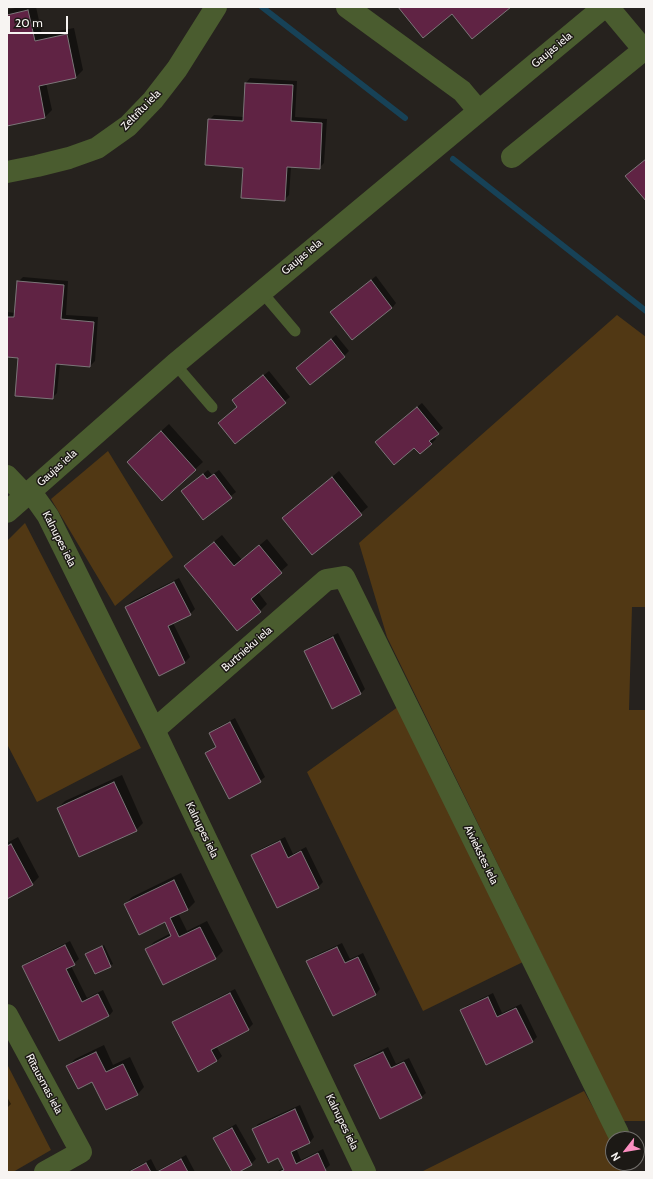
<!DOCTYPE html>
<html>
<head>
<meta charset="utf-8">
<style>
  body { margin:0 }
  #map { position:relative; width:653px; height:1179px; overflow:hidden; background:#26221e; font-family:Cabin,sans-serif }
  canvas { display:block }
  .frame { position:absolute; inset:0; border:8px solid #f7f4f2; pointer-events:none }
  .north { position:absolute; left:605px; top:1131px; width:40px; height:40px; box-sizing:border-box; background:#1c1915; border:1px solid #74716d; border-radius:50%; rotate:239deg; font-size:11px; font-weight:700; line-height:16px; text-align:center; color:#f7f4f2 }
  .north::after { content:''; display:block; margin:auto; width:14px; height:18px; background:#fc8fc1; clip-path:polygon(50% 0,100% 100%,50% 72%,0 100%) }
  .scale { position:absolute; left:8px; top:16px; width:60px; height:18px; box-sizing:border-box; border:2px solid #f7f4f2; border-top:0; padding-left:5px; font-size:12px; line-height:14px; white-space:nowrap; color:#f7f4f2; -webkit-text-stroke:3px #1c1915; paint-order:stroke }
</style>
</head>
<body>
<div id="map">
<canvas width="653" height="1179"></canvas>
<div class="frame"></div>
<div class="north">N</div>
<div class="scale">20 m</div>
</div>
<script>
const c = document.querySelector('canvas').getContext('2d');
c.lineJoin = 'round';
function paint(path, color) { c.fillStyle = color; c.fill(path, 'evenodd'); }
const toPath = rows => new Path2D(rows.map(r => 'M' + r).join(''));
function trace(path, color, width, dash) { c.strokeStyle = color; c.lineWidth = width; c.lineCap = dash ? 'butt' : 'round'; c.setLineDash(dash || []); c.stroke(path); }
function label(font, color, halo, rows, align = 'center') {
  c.font = font + ' Cabin,sans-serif'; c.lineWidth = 3; c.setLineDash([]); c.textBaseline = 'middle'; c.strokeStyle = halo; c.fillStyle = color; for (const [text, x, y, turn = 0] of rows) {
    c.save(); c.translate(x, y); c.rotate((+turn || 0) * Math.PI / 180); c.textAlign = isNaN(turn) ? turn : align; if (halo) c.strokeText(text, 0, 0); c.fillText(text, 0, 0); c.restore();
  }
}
paint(toPath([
  [617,315,646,337,646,607,632,607,629,710,646,710,646,1121,623,1121,387,637,359,543],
  [108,451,173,557,115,606,51,499],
  [25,523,141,748,37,802,7,744,7,541],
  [402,704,525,961,423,1011,307,772],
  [7,1064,51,1150,13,1172,7,1172],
  [584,1091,613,1143,613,1163,621,1163,621,1172,421,1172]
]), '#513814');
paint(toPath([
  [19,7,36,7,42,34,74,28,83,70,76,77,46,83,52,110,45,117,7,125,7,10],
  [250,78,297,81,295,117,327,119,324,163,319,168,291,167,289,195,284,200,244,167,209,120,214,115,244,117,246,83],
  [376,276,396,303,392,308,332,312],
  [23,277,68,281,66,315,98,317,95,361,90,366,60,363,57,393,52,398,19,357,7,356,7,312,16,313,18,282],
  [336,335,349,351,344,356,297,368],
  [269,371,290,397,235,442,238,396],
  [422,403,443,428,434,436,436,439,431,444,414,447,381,437],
  [169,424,203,462,162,499,135,455],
  [208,470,212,475,219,470,236,492,203,518,182,491],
  [339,471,368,507,312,554,283,518],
  [222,535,242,560,267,539,288,565,258,592,267,604,260,611,193,559],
  [179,578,195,609,190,614,173,623,190,657,185,662,160,674,126,607,131,602],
  [338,633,365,689,360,694,306,652,310,647],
  [235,718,265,777,260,781,206,753,217,745,210,734,215,729],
  [122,775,143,823,136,830,58,808,65,801],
  [18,837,39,877,32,884,7,898,7,843],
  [285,837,293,854,306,847,323,882,318,887,253,855,257,851],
  [181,873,195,902,188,909,178,913,187,931,207,921,223,951,215,959,147,949,154,942,171,933,165,921,125,904,132,897],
  [70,941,79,959,71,966,87,998,103,990,113,1011,109,1016,60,1040,23,966,28,962],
  [342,943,350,959,363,953,380,989,376,994,333,1015,307,962,312,957],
  [104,945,113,964,95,973,89,952],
  [235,989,253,1024,248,1029,216,1046,222,1056,217,1061,174,1023,178,1018],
  [493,993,502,1013,521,1004,537,1037,532,1042,462,1011,466,1006],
  [104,1045,113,1065,130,1057,144,1087,137,1095,93,1081,68,1066,75,1059],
  [388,1047,396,1064,409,1058,426,1093,421,1097,355,1066,360,1061],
  [7,1097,11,1104,7,1108],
  [300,1105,314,1137,310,1142,296,1148,301,1160,323,1149,330,1165,322,1172,276,1172,284,1168,279,1157,254,1129,258,1124],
  [236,1124,256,1159,251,1164,237,1172,233,1172,215,1138,219,1134],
  [186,1155,195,1172,127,1172,151,1159,157,1171]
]), '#0007');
trace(toPath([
  [262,7,405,118],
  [453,159,646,311]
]), '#174257', 6);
const building = toPath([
  [398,7,511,7,472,39,452,14,423,38,398,7],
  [28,10,35,41,67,34,76,78,39,86,45,118,7,126,7,15,28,10],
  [245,83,293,85,291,121,322,123,320,169,287,167,285,201,241,198,243,168,205,165,208,119,243,121,245,83],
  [646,159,646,201,625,176,646,159],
  [371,280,392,308,352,340,330,312,371,280],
  [17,281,64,285,61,319,94,322,90,367,56,364,53,399,15,396,18,358,7,357,7,317,14,317,17,281],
  [331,339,345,357,310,385,296,368,331,339],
  [263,375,286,403,235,444,218,423,237,407,232,400,263,375],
  [417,407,439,434,429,441,432,444,420,454,414,448,394,465,375,442,417,407],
  [161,431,196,470,162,501,127,462,161,431],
  [203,474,207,479,214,474,232,498,203,520,181,491,203,474],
  [332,477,362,515,312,555,282,518,332,477],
  [214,542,234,566,259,545,282,573,251,599,261,612,237,631,184,566,214,542],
  [174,582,191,615,168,626,185,663,159,676,125,607,174,582],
  [333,637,361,694,332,709,304,651,333,637],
  [230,722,261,782,229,799,205,753,216,747,209,733,230,722],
  [114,782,137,831,79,857,57,808,114,782],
  [280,841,288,858,301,851,319,888,277,908,251,855,280,841],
  [11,844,33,885,7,899,7,846,11,844],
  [174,880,188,910,170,918,179,937,200,927,216,959,163,985,145,949,171,936,165,922,139,935,124,904,174,880],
  [65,945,75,965,66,969,82,1002,98,994,109,1016,59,1041,22,966,65,945],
  [102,946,111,967,95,974,85,954,102,946],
  [337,947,345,963,358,957,376,995,333,1016,306,961,337,947],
  [230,993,249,1030,211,1050,217,1061,198,1072,172,1022,230,993],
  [488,997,497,1017,516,1008,533,1042,486,1065,460,1010,488,997],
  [96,1052,106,1072,123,1064,138,1095,106,1110,92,1082,78,1089,66,1066,96,1052],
  [383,1052,391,1068,404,1062,422,1098,380,1119,354,1065,383,1052],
  [295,1109,310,1143,291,1152,296,1164,318,1153,326,1171,324,1172,279,1172,284,1170,278,1158,268,1163,252,1129,295,1109],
  [232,1128,252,1165,239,1172,232,1172,213,1138,232,1128],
  [181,1159,188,1172,157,1172,181,1159],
  [146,1163,151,1172,129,1172,146,1163]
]);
paint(building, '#602344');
trace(building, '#7c7679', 1);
trace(toPath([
  [261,291,295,331],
  [175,364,212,407]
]), '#4a5c2f', 11);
trace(toPath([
  [347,7,462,91,478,110],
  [608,7,644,50],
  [512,157,646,48],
  [7,172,37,166,69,158,97,148,128,126,153,100,177,69,216,7],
  [7,476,26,496],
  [31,492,48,516,154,730,365,1172],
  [7,512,175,364,604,7],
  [154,730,326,580,344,577,618,1133],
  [7,1015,81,1152,45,1172]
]), '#4a5c2f', 22);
label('11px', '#f7f4f2', '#1c1915', [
  ["Gaujas iela",552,50,-40],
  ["Zeltrītu iela",141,110,-46],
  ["Gaujas iela",302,257,-40],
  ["Gaujas iela",57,468,-42],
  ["Kalnupes iela",59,539,63],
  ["Burtnieku iela",247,649,-41],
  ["Kalnupes iela",202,830,64],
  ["Aiviekstes iela",481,855,64],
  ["Rītausmas iela",44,1084,62],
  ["Kalnupes iela",342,1122,64]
]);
</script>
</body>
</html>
